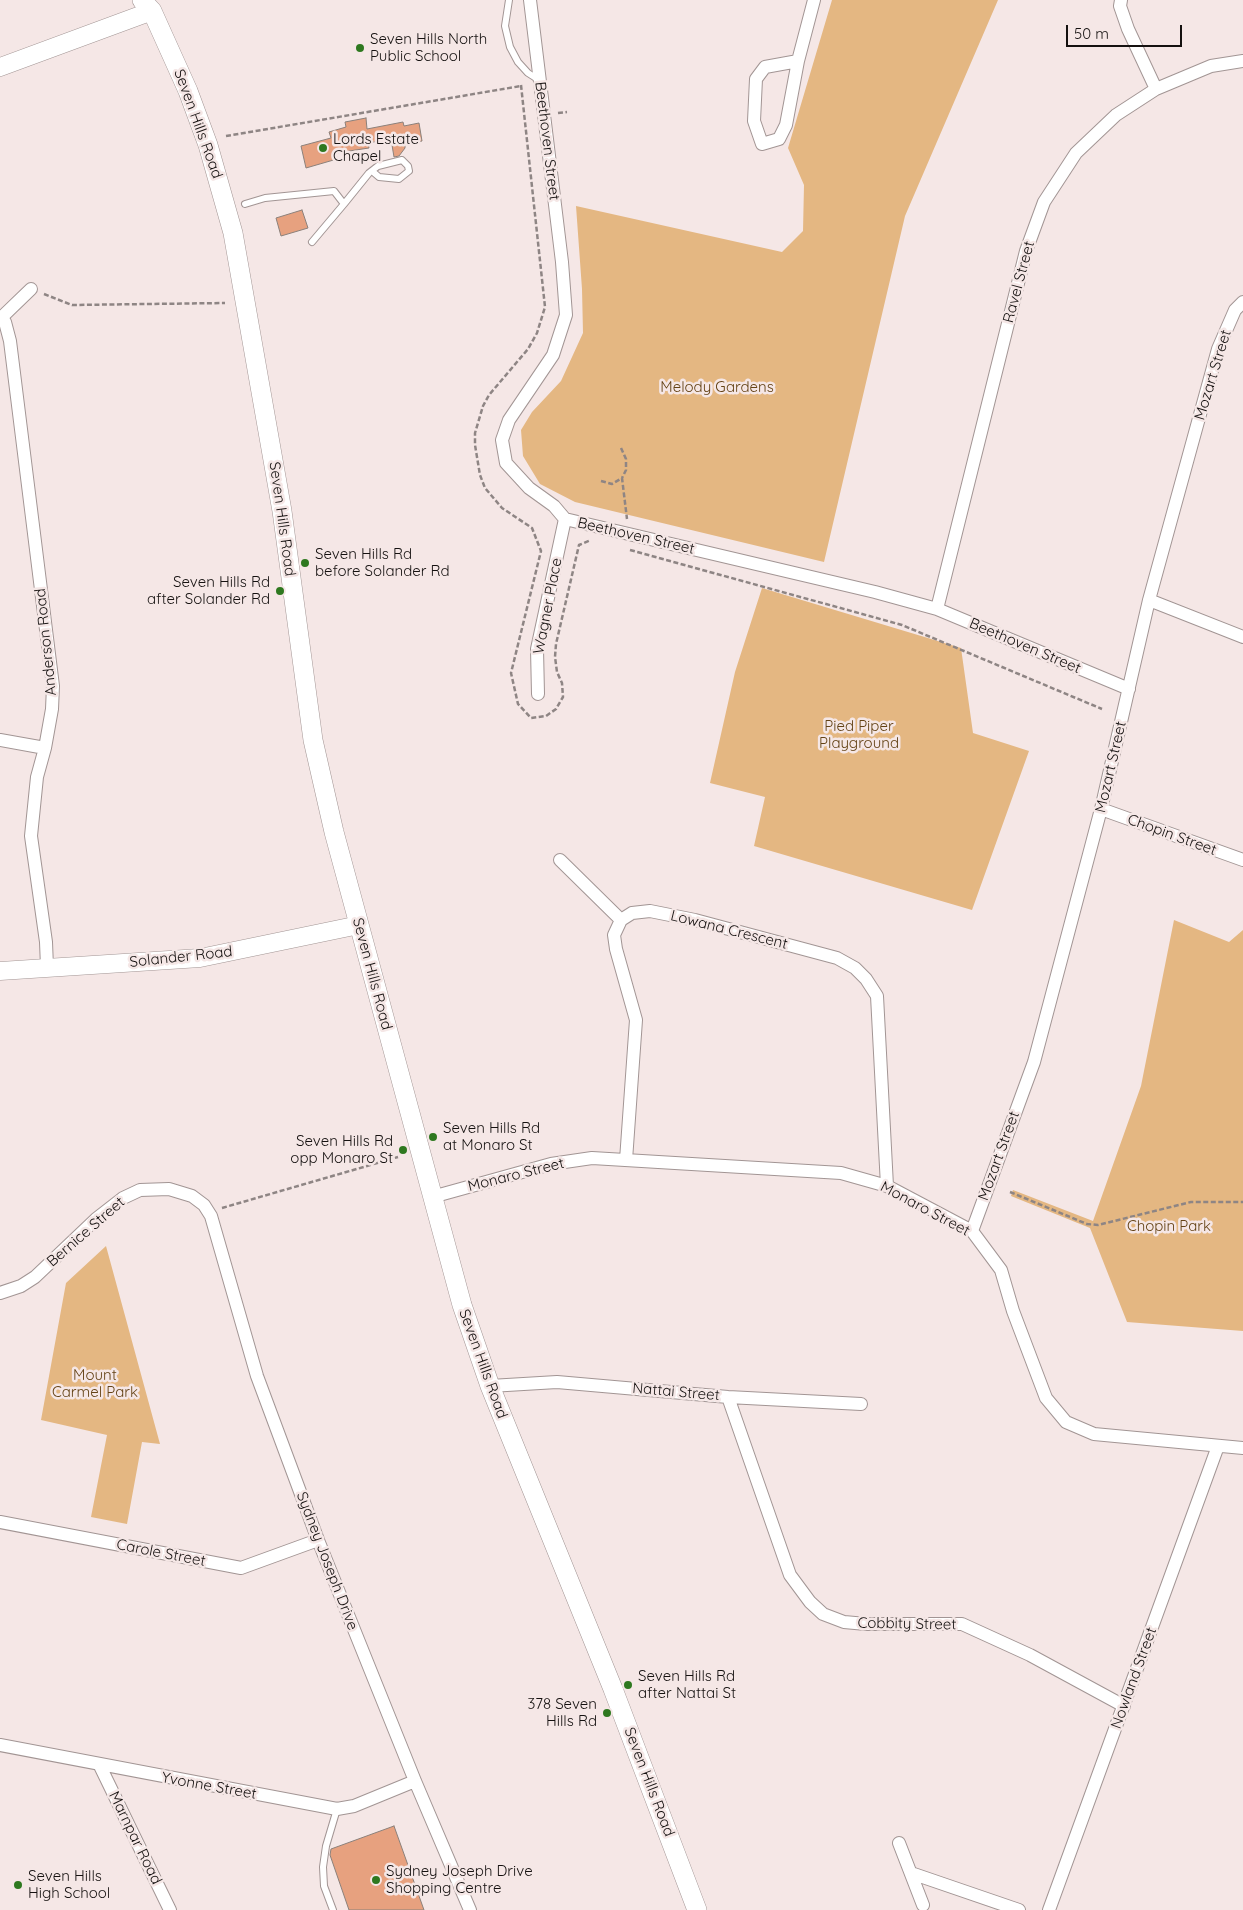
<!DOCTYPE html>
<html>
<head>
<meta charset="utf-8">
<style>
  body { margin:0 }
  #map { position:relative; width:1243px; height:1910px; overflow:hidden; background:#f5e7e6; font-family:Quicksand,sans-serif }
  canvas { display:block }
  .scale { position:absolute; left:1066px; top:25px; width:116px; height:22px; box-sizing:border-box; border:2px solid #151110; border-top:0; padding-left:6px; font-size:15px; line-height:18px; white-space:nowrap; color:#151110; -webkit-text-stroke:4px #f5e7e6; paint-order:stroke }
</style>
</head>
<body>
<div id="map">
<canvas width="1243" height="1910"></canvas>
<div class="scale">50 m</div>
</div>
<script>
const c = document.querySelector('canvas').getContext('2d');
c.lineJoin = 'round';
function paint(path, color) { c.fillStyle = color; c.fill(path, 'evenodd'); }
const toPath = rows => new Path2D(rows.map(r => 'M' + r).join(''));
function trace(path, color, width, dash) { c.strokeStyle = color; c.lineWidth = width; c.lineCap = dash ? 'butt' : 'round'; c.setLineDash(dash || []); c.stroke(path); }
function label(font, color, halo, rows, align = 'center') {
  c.font = font + ' Quicksand,sans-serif'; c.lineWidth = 5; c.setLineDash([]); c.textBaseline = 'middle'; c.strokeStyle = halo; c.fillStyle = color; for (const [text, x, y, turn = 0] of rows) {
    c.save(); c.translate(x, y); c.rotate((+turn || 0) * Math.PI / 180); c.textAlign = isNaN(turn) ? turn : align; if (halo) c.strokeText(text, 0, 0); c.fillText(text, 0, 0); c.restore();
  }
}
paint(toPath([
  [832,0,998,0,905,216,824,562,575,502,540,484,523,456,521,430,532,412,561,381,583,333,582,289,576,206,782,252,803,231,804,185,788,148],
  [762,588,961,648,973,733,1029,751,972,910,754,846,765,797,710,783,735,672],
  [1174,920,1229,942,1243,930,1243,1331,1127,1322,1090,1228,1011,1196,1013,1190,1093,1221,1141,1086],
  [106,1246,160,1444,142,1442,127,1524,91,1517,107,1435,41,1420,66,1283]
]), '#e4b782');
const building = toPath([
  [366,118,367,129,403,122,404,126,419,123,422,141,405,145,405,148,399,156,394,157,391,139,368,143,369,148,336,153,337,159,306,168,301,146,331,138,329,132,346,127,345,122,366,118],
  [302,210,308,228,281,236,276,218,302,210],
  [394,1826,424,1910,349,1910,330,1855,331,1849,394,1826]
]);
paint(building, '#e7a17f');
trace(building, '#8b807a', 1);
const lane = toPath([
  [509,0,505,26,510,47,518,62,528,73,539,80],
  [245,204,265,198,334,191,344,204,312,242],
  [344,204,369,173,378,166,402,160,408,166,409,171,399,179,379,177,372,171],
  [333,1910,324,1886,323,1867,326,1846,337,1809]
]);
const street = toPath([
  [530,0,562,262,566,315,553,355,509,420,502,440,506,463,529,488,554,506,565,519,875,592,937,609,1129,689],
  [1121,0,1120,6,1128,29,1156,89],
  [798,61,765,67,756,79,754,121,762,144,779,139,786,125,798,61,814,0],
  [0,318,5,322,10,341,53,686,52,709,45,748,37,777,31,836,46,942,47,967],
  [1,318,31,289],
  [1149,600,1243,637],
  [937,609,1026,251,1044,202,1076,153,1116,115,1156,89,1211,66,1243,61],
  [538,694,537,649,565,519],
  [0,740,45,748],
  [1101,809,1243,860],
  [560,860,621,920],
  [626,1160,636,1020,616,949,614,935,621,920,632,913,650,911,695,920,837,958,855,968,866,979,877,996,887,1186],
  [432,1197,551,1164,592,1158,841,1173,887,1186,972,1231,1001,1270,1013,1311,1046,1398,1066,1422,1094,1434,1243,1448],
  [972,1231,1034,1062,1101,809,1149,600,1218,349,1235,310,1243,302],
  [0,1293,21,1286,35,1277,96,1219,123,1198,140,1190,169,1189,192,1196,204,1205,211,1216,257,1376,318,1540,415,1781,470,1910],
  [490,1386,557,1382,728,1397,861,1404],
  [728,1397,790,1575,810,1602,823,1614,844,1622,866,1624,962,1624,1030,1655,1124,1706],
  [0,1522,241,1568,318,1540],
  [0,1745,337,1809,354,1806,415,1781],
  [100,1766,170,1910],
  [899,1843,923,1905],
  [911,1873,1019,1910],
  [1049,1910,1218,1446]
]);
const secondary = toPath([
  [0,67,152,11],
  [0,971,200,958,359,925]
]);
const primary = toPath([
  [142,0,152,11,188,91,208,145,233,233,282,511,313,740,334,832,462,1305,490,1386,613,1689,697,1910]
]);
trace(lane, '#a29594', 8);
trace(street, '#a29594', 14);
trace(secondary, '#a29594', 19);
trace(primary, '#a29594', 20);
trace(toPath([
  [521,85,545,307,537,333,528,349,489,395,483,406,475,433,475,445,480,475,485,488,502,508,532,528,541,551,511,673,518,704,531,718,546,716,556,709,563,697,562,683,557,672,555,657,556,644,579,545,591,540],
  [558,113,567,112],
  [226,136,521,86],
  [44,294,72,305,225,303],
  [621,448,626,459,626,470,622,478],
  [601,481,612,484,622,478,627,519],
  [630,550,902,625,1102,709],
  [1010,1192,1087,1224,1098,1225,1191,1202,1243,1202],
  [222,1208,398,1157]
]), '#8e8584', 2.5, [5, 2.5]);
trace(lane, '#fff', 6);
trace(street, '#fff', 12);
trace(secondary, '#fff', 18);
trace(primary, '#fff', 19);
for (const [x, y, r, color] of [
  [360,48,5,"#2e781f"],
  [323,148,5,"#2e781f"],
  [305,563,5,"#2e781f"],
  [280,591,5,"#2e781f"],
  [433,1137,5,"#2e781f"],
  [403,1150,5,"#2e781f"],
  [628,1685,5,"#2e781f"],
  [607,1713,5,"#2e781f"],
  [376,1880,5,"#2e781f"],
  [18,1885,5,"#2e781f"]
]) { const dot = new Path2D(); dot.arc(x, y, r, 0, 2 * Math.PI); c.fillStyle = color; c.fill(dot); trace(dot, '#f5e7e6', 2); }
label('15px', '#151110', '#f5e7e6', [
  ["Seven Hills North",370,39],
  ["Public School",370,56],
  ["Lords Estate",333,139],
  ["Chapel",333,156],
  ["Seven Hills Rd",315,554],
  ["before Solander Rd",315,571],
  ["Seven Hills Rd",270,582,"right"],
  ["after Solander Rd",270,599,"right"],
  ["Seven Hills Rd",443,1128],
  ["at Monaro St",443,1145],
  ["Seven Hills Rd",393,1141,"right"],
  ["opp Monaro St",393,1158,"right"],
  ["Seven Hills Rd",638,1676],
  ["after Nattai St",638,1693],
  ["378 Seven",597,1704,"right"],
  ["Hills Rd",597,1721,"right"],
  ["Sydney Joseph Drive",386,1871],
  ["Shopping Centre",386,1888],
  ["Seven Hills",28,1876],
  ["High School",28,1893]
], 'left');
label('15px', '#151110', '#f5e7e6', [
  ["Seven Hills Road",198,124,70],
  ["Beethoven Street",547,141,83],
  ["Ravel Street",1019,282,-75],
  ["Mozart Street",1213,375,-73],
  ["Seven Hills Road",282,519,82],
  ["Beethoven Street",636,536,13],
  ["Wagner Place",548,606,-79],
  ["Anderson Road",46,642,-96],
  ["Beethoven Street",1025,646,23],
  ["Mozart Street",1111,767,-77],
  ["Chopin Street",1172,835,20],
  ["Lowana Crescent",729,930,14],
  ["Solander Road",181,957,-6],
  ["Seven Hills Road",372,974,75],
  ["Mozart Street",999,1156,-70],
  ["Monaro Street",516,1175,-14],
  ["Monaro Street",925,1209,28],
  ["Bernice Street",86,1232,-41],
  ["Seven Hills Road",483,1364,70],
  ["Nattai Street",676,1392,5],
  ["Carole Street",161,1553,11],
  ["Sydney Joseph Drive",327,1561,69],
  ["Cobbity Street",907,1624,1],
  ["Nowland Street",1134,1678,-70],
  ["Seven Hills Road",649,1782,69],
  ["Yvonne Street",209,1786,10],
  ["Marnpar Road",135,1838,64]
]);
label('15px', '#644215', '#f5e7e6', [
  ["Melody Gardens",717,387],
  ["Pied Piper",859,726],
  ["Playground",859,743],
  ["Chopin Park",1169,1226],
  ["Mount",95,1375],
  ["Carmel Park",95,1392]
]);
</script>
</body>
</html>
